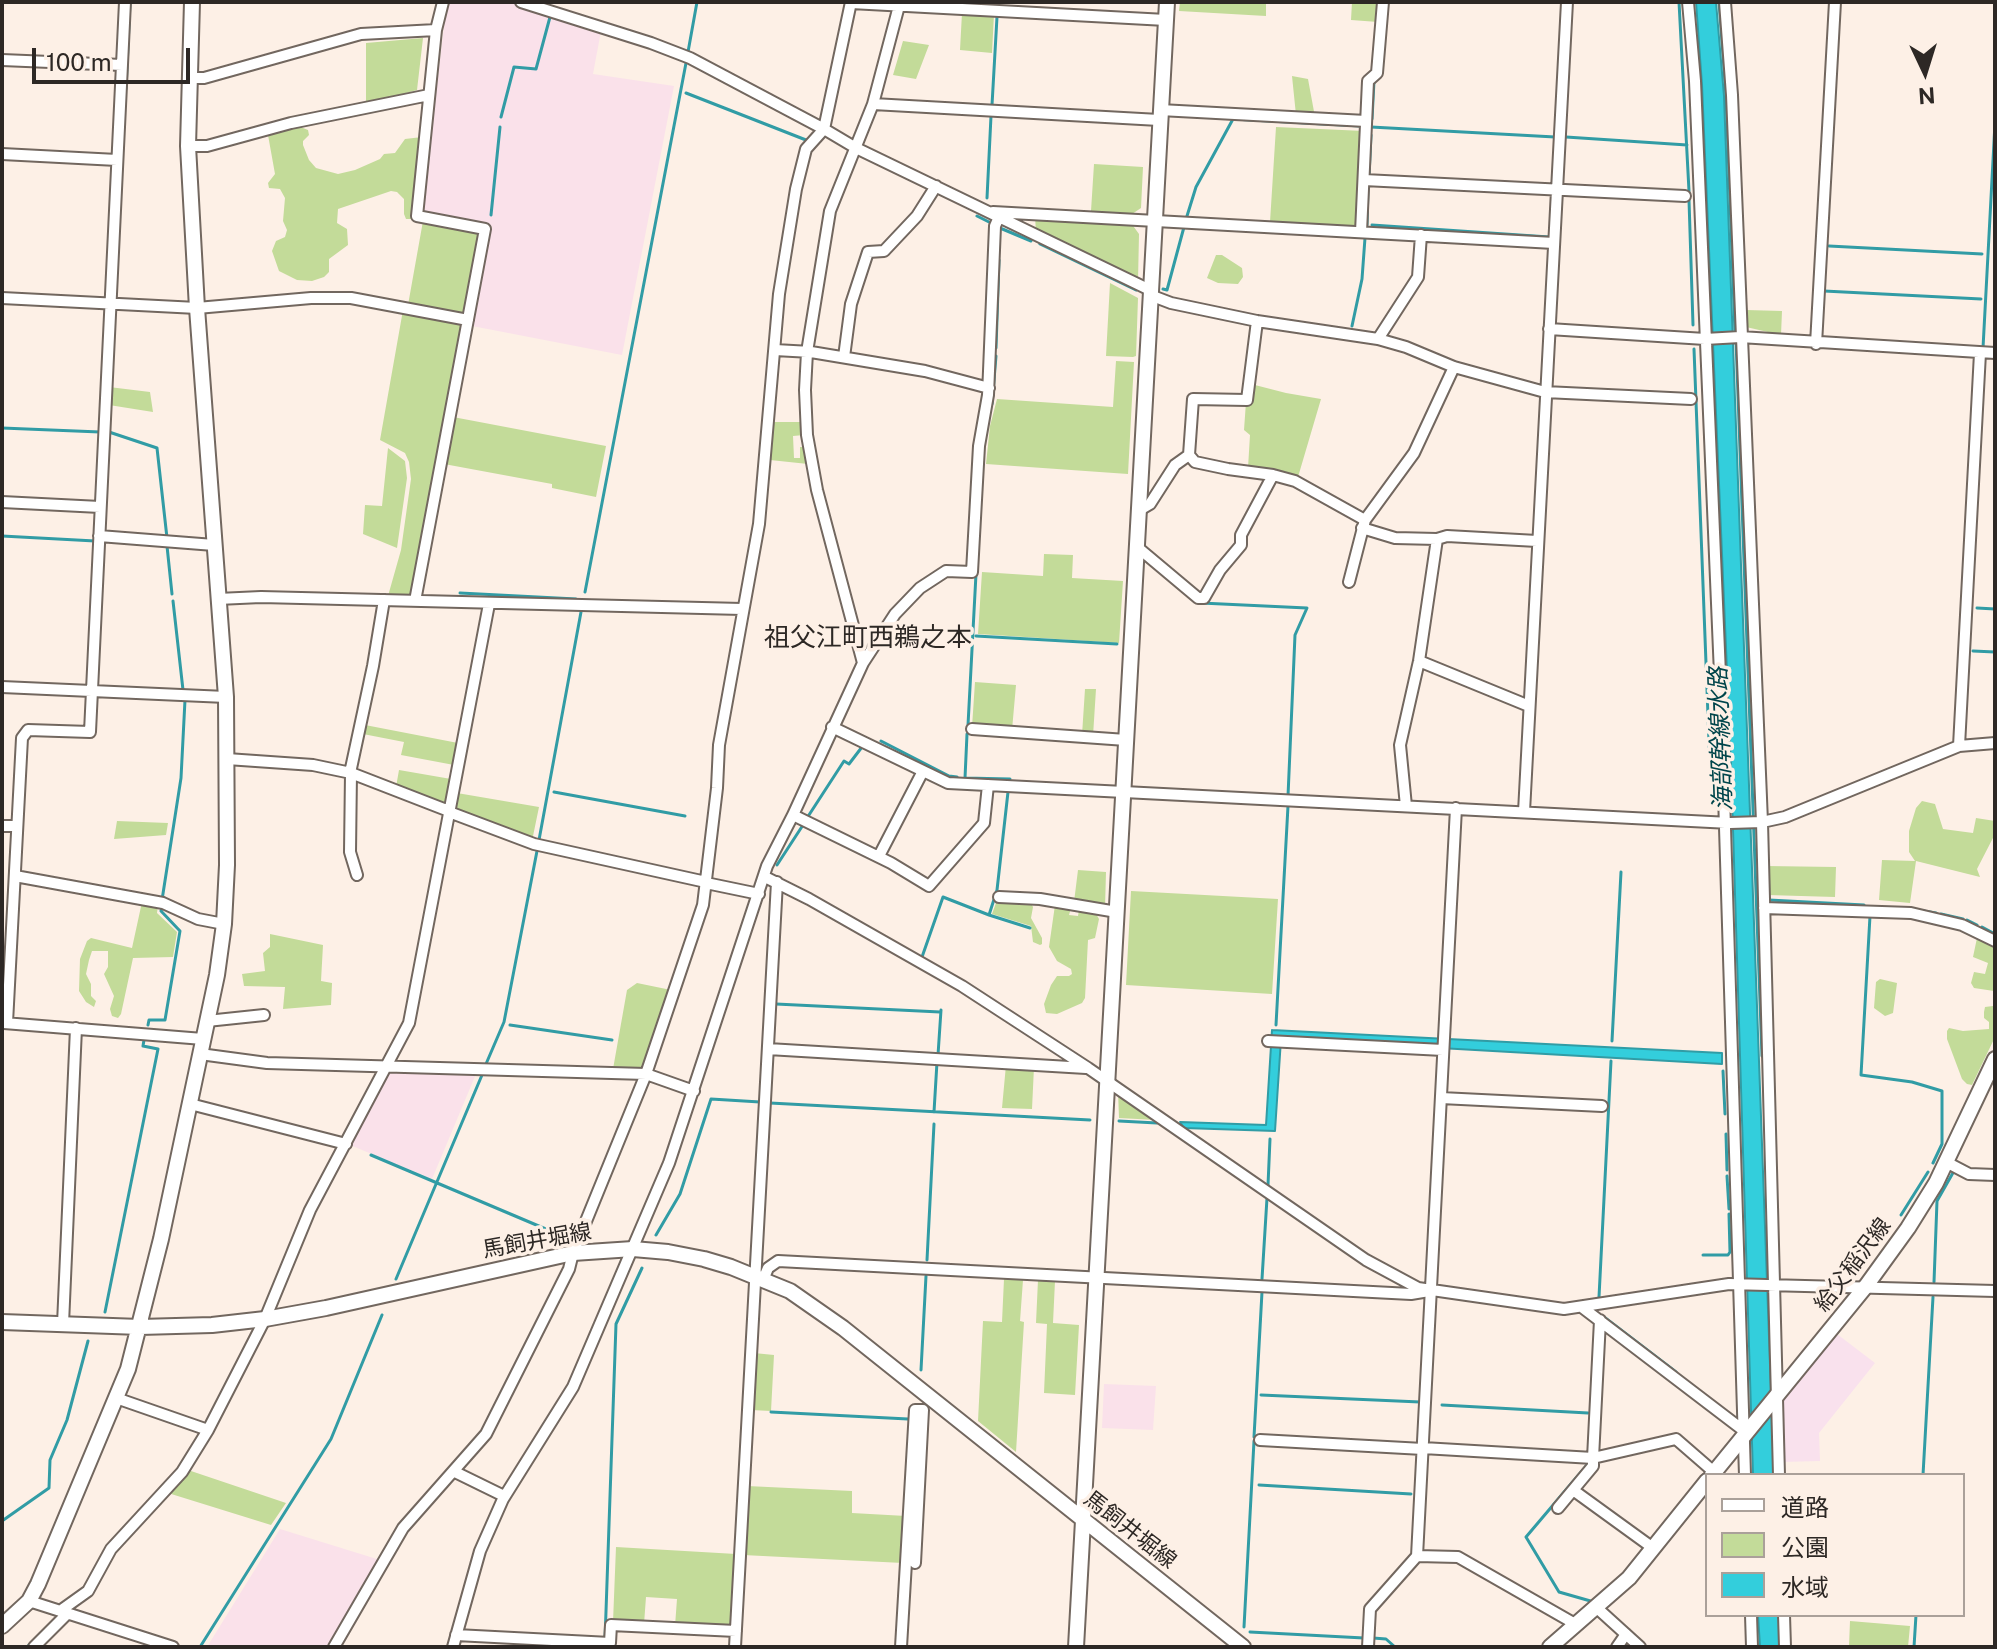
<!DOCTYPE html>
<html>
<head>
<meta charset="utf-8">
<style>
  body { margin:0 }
  #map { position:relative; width:1997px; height:1649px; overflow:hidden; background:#fdf0e6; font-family:"Public Sans","Noto Sans JP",sans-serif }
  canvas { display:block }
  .frame { position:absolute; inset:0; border:4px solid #2d2825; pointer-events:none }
  .legend { position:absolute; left:1705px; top:1473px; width:260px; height:144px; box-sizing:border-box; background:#fdf0e6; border:2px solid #aaa099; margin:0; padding:10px 14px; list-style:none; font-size:24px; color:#2d2825 }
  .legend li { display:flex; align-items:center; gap:16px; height:40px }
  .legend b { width:40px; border:2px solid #aaa099 }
  .north { position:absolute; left:1885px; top:32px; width:80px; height:80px; -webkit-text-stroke:6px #fdf0e6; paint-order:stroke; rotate:176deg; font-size:22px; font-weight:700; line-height:32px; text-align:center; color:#2d2825 }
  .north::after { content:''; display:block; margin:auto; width:28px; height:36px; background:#2d2825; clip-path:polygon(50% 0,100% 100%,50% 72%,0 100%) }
  .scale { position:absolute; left:32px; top:48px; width:158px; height:36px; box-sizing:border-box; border:4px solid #2d2825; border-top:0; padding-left:10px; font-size:24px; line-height:28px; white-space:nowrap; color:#2d2825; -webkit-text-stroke:6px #fdf0e6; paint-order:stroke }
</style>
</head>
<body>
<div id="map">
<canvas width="1997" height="1649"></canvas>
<div class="frame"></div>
<ul class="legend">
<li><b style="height:10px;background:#fff"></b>道路</li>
<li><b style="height:22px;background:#c3db99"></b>公園</li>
<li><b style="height:22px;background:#33cedc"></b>水域</li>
</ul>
<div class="north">N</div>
<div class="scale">100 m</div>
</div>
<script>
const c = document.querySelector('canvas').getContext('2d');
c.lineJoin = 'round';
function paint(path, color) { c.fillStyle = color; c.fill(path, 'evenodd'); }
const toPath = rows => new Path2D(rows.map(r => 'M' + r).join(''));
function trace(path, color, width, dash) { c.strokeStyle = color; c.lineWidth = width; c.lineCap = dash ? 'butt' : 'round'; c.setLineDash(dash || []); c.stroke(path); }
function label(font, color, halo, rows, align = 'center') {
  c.font = font + ' "Public Sans","Noto Sans JP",sans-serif'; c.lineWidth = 7; c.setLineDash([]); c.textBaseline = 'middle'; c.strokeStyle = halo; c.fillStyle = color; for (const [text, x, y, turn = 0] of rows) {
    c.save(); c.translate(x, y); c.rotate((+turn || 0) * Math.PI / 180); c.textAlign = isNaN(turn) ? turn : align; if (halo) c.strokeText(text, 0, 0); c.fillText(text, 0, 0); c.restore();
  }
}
paint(toPath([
  [1837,1334,1875,1363,1819,1433,1820,1461,1782,1462,1781,1403]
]), '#f9e1ed');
paint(toPath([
  [447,2,509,2,601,31,593,74,674,86,622,355,472,326,492,226,425,213,422,209],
  [391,1071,476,1074,432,1179,350,1145,387,1073],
  [1104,1384,1156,1386,1153,1430,1102,1428],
  [280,1529,380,1560,328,1647,207,1647]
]), '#fae1ea');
paint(toPath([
  [1180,2,1266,2,1266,16,1179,11],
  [1352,2,1381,2,1378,22,1351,20],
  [962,13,994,14,992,53,960,50],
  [423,38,417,90,366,104,366,43],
  [903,41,929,45,916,79,893,75],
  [1292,76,1308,79,1315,117,1296,115],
  [298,126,308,130,309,135,303,141,303,145,309,160,316,168,338,174,355,170,380,159,384,154,395,153,405,139,422,137,411,219,406,219,404,214,404,199,397,192,391,191,338,209,337,223,347,229,348,245,329,259,329,272,324,277,312,281,297,280,279,271,272,251,276,241,285,237,287,230,283,221,285,198,280,189,269,188,268,183,275,174,268,135],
  [1276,127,1364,131,1359,226,1270,222],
  [1094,164,1143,167,1141,208,1132,214,1091,211],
  [1035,216,1131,223,1139,234,1138,281,1036,233],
  [423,221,480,234,465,315,408,305],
  [1216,255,1222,255,1242,268,1243,277,1238,284,1218,283,1207,278],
  [1110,283,1138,298,1136,356,1133,357,1106,356],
  [403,310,462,323,412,596,409,598,388,596,401,550,411,479,409,462,405,453,380,440],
  [1746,310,1782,311,1781,335,1746,327],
  [1116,361,1134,362,1128,474,986,464,990,426,997,399,1113,407],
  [1251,384,1286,393,1321,399,1298,477,1248,468,1250,435,1244,430,1246,402],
  [109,387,150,392,153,412,109,405],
  [453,417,606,446,596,497,552,488,552,484,444,464],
  [773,422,803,422,804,435,793,436,794,458,800,458,800,447,805,447,808,464,770,460],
  [388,448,405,461,407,478,397,548,363,534,365,505,382,506],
  [1044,554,1073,555,1072,578,1123,581,1119,643,978,634,982,572,1043,576],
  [975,682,1016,685,1012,730,972,727],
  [1085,689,1096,689,1093,736,1082,735],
  [365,725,458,743,454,765,401,755,404,742,363,734],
  [399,770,451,779,447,804,445,806,396,787],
  [457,793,539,807,532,841,454,810],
  [1922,801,1935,804,1943,829,1973,833,1976,818,1995,821,1995,834,1977,869,1980,877,1916,861,1910,903,1879,900,1882,860,1915,861,1909,852,1909,831,1916,808],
  [117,821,168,823,166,835,114,839],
  [1766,866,1836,867,1835,897,1767,895],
  [1078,870,1106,872,1105,908,1074,902],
  [1131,891,1278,899,1272,994,1126,985],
  [1002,901,1031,903,1033,907,1031,918,1042,938,1042,944,1040,945,1033,942,1031,926,992,914,996,903],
  [142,902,158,905,157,913,177,932,173,957,133,958,121,1014,118,1018,112,1016,110,1009,114,996,104,974,108,967,108,951,92,951,89,960,86,974,91,984,91,996,96,1001,94,1007,86,1002,79,991,80,959,87,941,91,938,132,948],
  [1055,905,1071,908,1069,915,1078,916,1079,910,1095,912,1099,919,1095,938,1088,940,1085,998,1082,1003,1057,1014,1046,1013,1044,1004,1051,985,1057,976,1069,976,1072,974,1071,969,1057,961,1049,947],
  [270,934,323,945,321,981,332,983,331,1005,283,1009,285,987,244,986,242,974,265,971,263,953,270,947],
  [1977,938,1995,945,1995,1037,1972,1085,1967,1084,1962,1079,1947,1039,1947,1031,1949,1028,1963,1031,1989,1029,1989,1022,1984,1018,1984,1012,1985,1007,1993,1006,1994,991,1974,988,1971,983,1974,972,1985,974,1988,963,1973,957],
  [1880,979,1897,983,1893,1013,1885,1016,1874,1008,1876,982],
  [637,983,671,990,643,1068,613,1069,627,990],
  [1006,1065,1034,1067,1032,1109,1002,1108],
  [1118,1091,1156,1120,1119,1118],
  [1004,1279,1023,1280,1020,1321,1024,1322,1016,1452,978,1421,983,1321,1002,1322],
  [1038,1280,1055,1281,1053,1323,1079,1325,1075,1395,1044,1393,1047,1324,1036,1323],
  [754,1353,774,1355,771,1411,751,1410],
  [188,1470,286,1503,271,1525,168,1493],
  [747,1486,852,1491,852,1513,906,1516,903,1563,743,1555],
  [616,1547,736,1554,732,1629,675,1626,677,1599,646,1597,644,1624,613,1622],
  [1850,1621,1910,1626,1908,1647,1849,1647]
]), '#c3db99');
const water = toPath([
  [1696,2,1716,2,1724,96,1774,1475,1753,1475,1731,765,1702,85,1696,2],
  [1272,1030,1722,1053,1722,1064,1281,1039,1275,1131,1184,1128,1180,1122,1266,1125,1272,1030],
  [1758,1615,1779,1615,1780,1647,1760,1647,1758,1615]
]);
paint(water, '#33cedc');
trace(water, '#319ca5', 2);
trace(toPath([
  [1679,2,1689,191],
  [1719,2,1726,96,1735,333],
  [688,52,697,2],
  [126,89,130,2],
  [686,93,806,140],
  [992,105,997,17],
  [501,117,514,67,536,69,550,17],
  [1372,119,1374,81],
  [1371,127,1555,137],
  [1566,137,1687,145],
  [1369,176,1371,135],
  [987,198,991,116],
  [1689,200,1693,325],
  [491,215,500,127],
  [977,216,991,223],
  [1187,216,1196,187,1233,119,1361,126],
  [1367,225,1368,186],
  [1372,225,1549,237],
  [1000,228,1031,241],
  [1040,244,1136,290],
  [1829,246,1982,254],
  [1163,289,1167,290,1184,227],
  [1824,291,1981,299],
  [1352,326,1362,279,1365,238],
  [1736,340,1762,1056],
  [996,348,999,260],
  [1983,348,1995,123],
  [1694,349,1710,768],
  [992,404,996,356],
  [2,428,100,432],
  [109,432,157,448,167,538],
  [2,536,95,541],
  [167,546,172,594],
  [585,592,686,63],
  [460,593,576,599],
  [173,601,183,690],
  [1201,603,1307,608,1295,635,1288,796],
  [1977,608,1995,609],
  [976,636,1117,644],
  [1973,651,1995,652],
  [968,725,976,574],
  [967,734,965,778,1010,779],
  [881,741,949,776,957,777],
  [554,792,685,816],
  [807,818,844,761,849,764,862,747],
  [539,840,581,612],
  [777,865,803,825],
  [162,900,181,778,185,700],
  [1769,900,1864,905],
  [1904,908,1936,913],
  [1941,914,1963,919],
  [989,915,1030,928],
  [1870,916,1861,1075,1912,1082,1942,1091,1942,1144,1933,1163],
  [1967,920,1977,925],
  [1982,927,1995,934],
  [922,957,943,897,989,915,997,890,1008,792],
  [776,1004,940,1012],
  [148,1025,149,1020,165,1020,180,931,161,911,162,908],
  [510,1025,612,1040],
  [1276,1025,1288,806],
  [1612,1041,1621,872],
  [938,1055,941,1010],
  [486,1064,504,1022,537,851],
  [1723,1071,1725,1114],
  [770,1103,1090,1120],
  [934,1112,937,1062],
  [1119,1121,1157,1123],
  [1726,1134,1727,1170],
  [371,1155,560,1235],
  [1727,1176,1729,1209],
  [1268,1185,1270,1139],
  [1901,1215,1928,1172],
  [656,1235,680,1194,711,1099,760,1102],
  [1703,1255,1728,1255,1730,1252,1729,1214],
  [927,1260,934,1124],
  [396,1279,482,1075],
  [1262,1279,1267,1198],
  [1934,1282,1937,1201,1954,1171],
  [1599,1297,1611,1061],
  [105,1312,158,1049,143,1046,144,1040],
  [1604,1317,1676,1372],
  [921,1370,926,1276],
  [1261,1395,1420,1402],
  [1442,1405,1588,1413],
  [771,1412,908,1419],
  [1254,1437,1262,1292],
  [1587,1465,1526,1537,1559,1592,1594,1602],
  [1923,1475,1933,1297],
  [1259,1485,1411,1494],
  [2,1521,49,1488,50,1460,67,1420,88,1341],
  [1244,1627,1254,1441],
  [1250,1632,1364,1638],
  [1373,1638,1386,1639,1395,1647],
  [605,1640,616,1324,642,1268],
  [27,1647,36,1638],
  [200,1647,331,1439,382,1315],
  [1914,1647,1916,1615]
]), '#319ca5', 3);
const street = toPath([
  [521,2,651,43,690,58,824,129,856,148,1150,290],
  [1688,2,1695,81,1721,698,1745,1475],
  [1725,2,1732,95,1762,822,1779,1475],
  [851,3,1166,20],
  [2,60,122,65],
  [190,78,204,78,361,34,436,30],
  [873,104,1159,120],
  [1160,110,1366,121],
  [188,146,207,146,291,123,429,95],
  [2,154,117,160],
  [1364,180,1685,196],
  [993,212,1554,243],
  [1361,232,1368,81,1377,73,1383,2],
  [1150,295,1171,303,1257,321,1378,339,1406,347,1454,367,1545,392,1691,399],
  [2,298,197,308,311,298,351,298,468,320],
  [1257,321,1247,400,1193,399,1189,455,1195,462,1228,469,1273,475,1295,481,1365,520],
  [1549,329,1705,339,1740,337,1995,353],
  [1378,339,1418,277,1421,235],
  [1816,344,1835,2],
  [775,350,811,352,925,371,989,388],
  [844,357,851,304,868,252,884,251,917,216,936,186],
  [2,502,100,507],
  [1138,511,1150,504,1175,465,1189,455],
  [1362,528,1395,538,1437,539,1447,536,1537,541],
  [99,536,214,545],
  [1136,546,1198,598,1204,598,1220,570,1241,545,1241,535,1273,475],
  [1349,582,1365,520,1414,453,1454,367],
  [218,599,261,597,742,609],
  [415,601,485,229,417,216,436,30,443,2],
  [1419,661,1529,706],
  [863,663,817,490,807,435,805,390,807,352,830,211,873,104,900,2],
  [2,687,226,697],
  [832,727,948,783,1730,823,1762,822,1785,817,1959,746,1995,743],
  [972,729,1126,740],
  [1959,746,1980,353],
  [227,759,313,765,351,773,449,811],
  [350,773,373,666,384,600],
  [351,773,350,852,357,875],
  [1406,806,1400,745,1419,661,1437,539],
  [449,812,534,844,706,882],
  [1524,812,1567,2],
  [793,815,891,863,929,886,984,823,988,785],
  [2,826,17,826],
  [879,856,923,771],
  [15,876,163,903,198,919,224,924],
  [765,877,809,899,962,986,1088,1068,1366,1260,1418,1288,1564,1309,1729,1284,1995,1291],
  [706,883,759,894],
  [999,897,1040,899,1117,912],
  [1764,908,1911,913,1962,925,1995,941],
  [207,1021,264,1015],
  [4,1023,203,1039],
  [7,1023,22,738,28,730,90,732,125,2],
  [1268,1041,1443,1050],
  [768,1049,1086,1068],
  [200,1054,267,1063,646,1074,694,1091],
  [1441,1098,1602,1106],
  [190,1104,346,1144],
  [1946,1162,1969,1174,1995,1175],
  [763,1280,768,1268,778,1261,1411,1294,1429,1291],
  [1583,1308,1743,1430],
  [63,1324,76,1028],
  [116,1398,208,1430],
  [1260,1440,1423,1449],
  [1423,1448,1593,1458,1600,1320],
  [455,1472,504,1496],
  [1573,1490,1653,1548],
  [1558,1508,1593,1466,1593,1458,1676,1439,1714,1472],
  [1417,1556,1458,1557,1577,1625],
  [29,1601,173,1647],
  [1597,1608,1640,1647],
  [60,1611,88,1591,111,1549,182,1472,208,1430,265,1319,310,1210,409,1023,489,604],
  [1751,1615,1752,1647],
  [1784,1615,1785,1647],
  [456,1635,610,1643,611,1625,736,1631],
  [34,1647,68,1613],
  [334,1647,403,1528,486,1434,569,1269,573,1253,646,1074,703,905,717,788,719,745,759,524,779,294,796,189,806,149,824,129,851,2],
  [453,1647,480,1551,503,1499,573,1387,669,1163,767,866,793,815,863,663,895,614,920,588,946,571,972,572,979,446,988,395,995,226,999,217],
  [735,1647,777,882],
  [901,1647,915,1410,923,1410,915,1563],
  [1368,1647,1370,1609,1417,1556,1456,808],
  [1617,1647,1626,1634]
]);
const secondary = toPath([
  [2,1322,140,1327,212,1325,265,1319,326,1308,573,1253,633,1249,668,1252,704,1259,731,1267,790,1291,843,1328,1243,1647],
  [1712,1475,1866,1286,1908,1228,1936,1183,1995,1059],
  [2,1626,29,1601,38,1584,128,1369,161,1239,217,975,224,924,227,865,226,697,197,308,188,146,192,2],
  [1076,1647,1167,2],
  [1550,1647,1629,1578,1707,1481]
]);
trace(street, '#72675f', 14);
trace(secondary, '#72675f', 18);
trace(street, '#fff', 10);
trace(secondary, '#fff', 14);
label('22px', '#2d2825', '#fdf0e6', [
  ["馬飼井堀線",537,1241,-10],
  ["給父稲沢線",1853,1265,-53],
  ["馬飼井堀線",1130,1530,38]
]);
label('italic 24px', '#00454b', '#fdf0e6', [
  ["海部幹線水路",1721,739,-92]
]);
label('26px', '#2d2825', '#fdf0e6', [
  ["祖父江町西鵜之本",868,638]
]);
</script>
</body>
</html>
